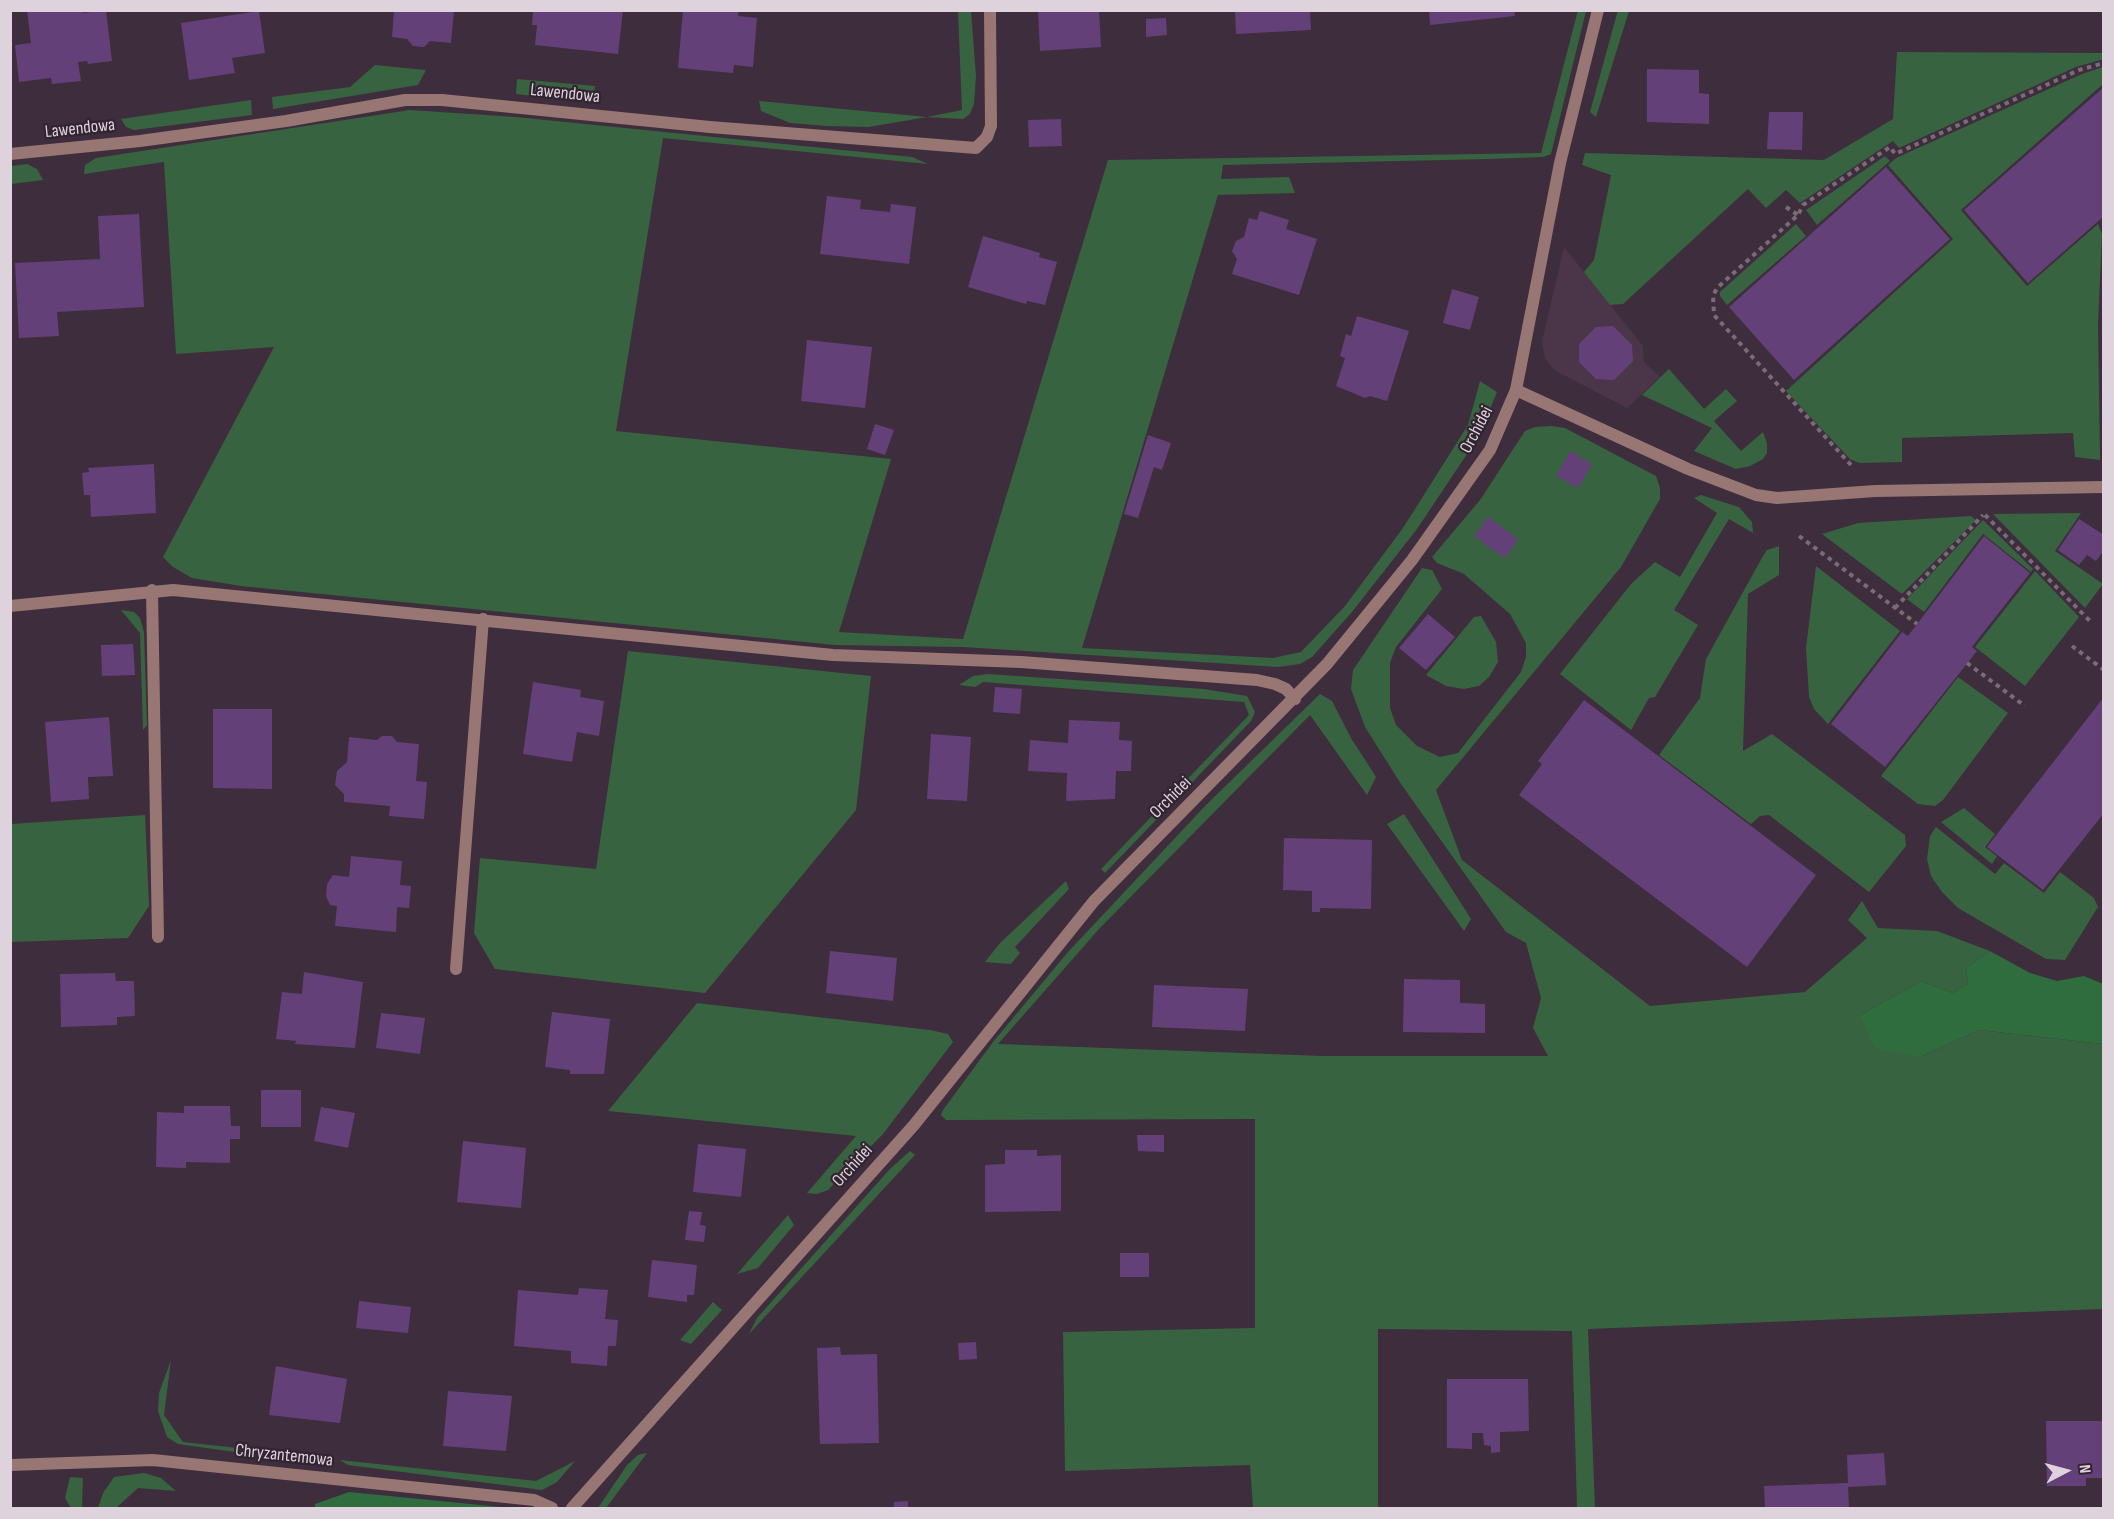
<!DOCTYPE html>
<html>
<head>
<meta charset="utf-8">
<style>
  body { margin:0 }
  #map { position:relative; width:2114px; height:1519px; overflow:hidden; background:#3e2d3c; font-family:"Sofia Sans Condensed",sans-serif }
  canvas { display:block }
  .frame { position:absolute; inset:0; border:12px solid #ded3dd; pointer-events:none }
  .north { position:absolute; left:2036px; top:1441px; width:60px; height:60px; -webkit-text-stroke:4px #332432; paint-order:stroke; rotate:84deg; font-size:16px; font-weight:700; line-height:24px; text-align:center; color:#ded3dd }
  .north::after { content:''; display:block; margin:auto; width:21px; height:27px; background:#ded3dd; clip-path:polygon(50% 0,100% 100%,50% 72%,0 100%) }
</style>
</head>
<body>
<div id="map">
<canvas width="2114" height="1519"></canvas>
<div class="frame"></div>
<div class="north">N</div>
</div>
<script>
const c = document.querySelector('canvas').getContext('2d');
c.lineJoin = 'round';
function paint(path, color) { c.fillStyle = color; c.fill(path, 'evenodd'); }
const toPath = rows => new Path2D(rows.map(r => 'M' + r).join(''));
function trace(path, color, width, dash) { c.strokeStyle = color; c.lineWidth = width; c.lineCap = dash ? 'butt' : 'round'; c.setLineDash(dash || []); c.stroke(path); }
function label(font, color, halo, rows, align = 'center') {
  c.font = font + ' "Sofia Sans Condensed",sans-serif'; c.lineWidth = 4.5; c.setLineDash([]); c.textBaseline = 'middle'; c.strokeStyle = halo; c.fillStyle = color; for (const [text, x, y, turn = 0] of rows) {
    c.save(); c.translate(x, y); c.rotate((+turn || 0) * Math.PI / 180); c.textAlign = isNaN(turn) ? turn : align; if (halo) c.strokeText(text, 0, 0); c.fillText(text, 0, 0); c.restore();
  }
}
paint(toPath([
  [1564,247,1643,346,1644,362,1660,377,1627,408,1554,370,1545,358,1542,341]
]), '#4b3549');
paint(toPath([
  [1578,10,1586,11,1551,154,1543,157,1488,159,1223,165,1221,179,1289,177,1295,193,1218,195,1082,648,1273,658,1301,652,1345,606,1403,528,1468,425,1480,381,1497,392,1479,436,1417,529,1352,612,1312,657,1300,664,1278,667,963,647,835,645,241,586,192,578,173,567,163,557,274,347,176,354,164,162,84,174,85,165,96,158,410,110,516,117,912,157,928,164,663,138,616,431,891,459,839,632,963,639,1108,160,1541,153],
  [1618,10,1629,11,1596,117,1590,112],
  [958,11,971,11,976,76,974,104,970,114,963,119,927,117,869,127,827,126,790,123,761,111,759,101,927,117,962,110],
  [1897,52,2103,53,2104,59,2076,67,1899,148,1893,141,1800,203,1786,190,1766,208,1748,189,1623,304,1610,305,1584,272,1594,260,1611,175,1582,165,1585,153,1824,160,1893,119],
  [375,65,426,70,418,85,273,109,272,97,350,87],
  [2103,67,2103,84,1961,210,2027,286,2098,224,2102,234,2098,325,2100,460,2075,457,2073,433,1902,438,1902,462,1859,463,1850,459,1786,391,1953,239,1888,165,1896,158,2082,74],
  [517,79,595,86,592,103,516,94],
  [251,100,252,115,134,130,126,127,121,119],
  [1885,156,1890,161,1817,225,1806,210],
  [27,164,37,169,43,180,11,184,11,166],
  [1796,224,1806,236,1727,305,1720,296,1720,292],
  [1669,369,1704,409,1726,389,1737,401,1714,421,1741,451,1763,432,1767,443,1767,453,1763,459,1750,466,1736,469,1694,451,1712,428,1642,395],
  [1551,426,1565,428,1656,476,1660,488,1660,499,1621,567,1436,790,1462,860,1650,1006,1805,992,1867,938,1848,920,1862,901,1878,928,1937,931,1990,951,1966,968,1968,984,1953,993,1921,981,1860,1015,1920,1057,1979,1030,2103,1044,2103,1309,1588,1329,1595,1508,1577,1508,1572,1331,1378,1329,1378,1508,1253,1508,1250,1465,1065,1471,1063,1332,1255,1328,1255,1119,946,1120,941,1115,943,1110,993,1042,1068,952,1206,805,1320,694,1332,701,1351,738,1376,777,1367,795,1310,715,1099,929,998,1044,1323,1056,1548,1056,1533,1028,1541,998,1526,943,1506,932,1401,784,1365,727,1351,689,1353,670,1422,568,1432,570,1442,589,1396,647,1390,663,1390,708,1396,725,1417,746,1440,757,1458,753,1521,672,1526,657,1526,643,1510,614,1464,574,1437,563,1432,557,1480,500,1525,431,1535,427],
  [1701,495,1739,507,1752,522,1753,533,1729,519,1674,610,1698,625,1655,697,1649,698,1631,730,1560,674,1631,584,1655,562,1680,577,1717,513,1694,498],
  [2081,513,2055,551,2103,584,2085,608,1993,514],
  [1971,516,1976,520,1902,594,1822,534,1858,523],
  [1983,520,2033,569,2031,572,1983,534,1924,612,1907,599],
  [1779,546,1779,575,1748,594,1743,751,1772,734,1905,835,1906,846,1869,892,1769,815,1760,816,1751,824,1659,755,1700,698,1706,659,1763,556,1767,550],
  [1816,566,1900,631,1828,724,1814,709,1809,697,1808,680,1806,648],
  [2035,571,2079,617,2025,686,1975,647],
  [121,610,134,612,140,618,144,632,147,725,143,730,140,633],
  [1481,616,1496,642,1498,662,1489,677,1479,686,1464,689,1446,686,1426,675,1474,617],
  [628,651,871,676,856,810,705,993,495,969,474,933,480,858,596,869],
  [988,674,1204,689,1247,696,1255,712,1251,721,1105,873,1101,869,1249,715,1244,702,983,682,975,687,959,685,973,676],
  [1958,677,2008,713,1943,800,1935,806,1918,804,1881,776],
  [1964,808,1995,834,1985,847,1997,856,1992,864,1941,822],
  [1404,814,1471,919,1464,931,1387,824],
  [145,815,149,906,128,938,11,942,11,824],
  [1936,827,1995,874,2004,863,2044,893,2060,872,2094,898,2098,907,2065,960,2046,959,1958,908,1942,892,1931,876,1927,859,1930,836],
  [1066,881,1069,889,1015,947,1020,953,1011,964,985,962,1000,943],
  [697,1003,930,1030,948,1034,953,1042,883,1134,828,1190,817,1194,807,1193,856,1136,608,1111],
  [910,1151,915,1155,749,1334,757,1318,889,1170],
  [788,1215,794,1225,758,1268,737,1274],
  [713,1302,722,1310,691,1344,680,1340],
  [171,1360,164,1415,183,1442,328,1458,313,1463,178,1444,167,1437,158,1411,159,1393],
  [647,1453,606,1508,598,1508,627,1465,638,1455],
  [340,1460,536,1481,575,1461,557,1482,542,1490,348,1465],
  [144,1473,161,1478,176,1491,138,1488,116,1508,98,1508,103,1493,114,1477],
  [70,1477,83,1478,82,1508,71,1508,65,1498]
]), '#386341');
paint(toPath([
  [1990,951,2030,973,2057,981,2084,976,2103,984,2103,1044,1979,1030,1920,1057,1875,1048,1860,1015,1921,981,1953,993,1968,984,1966,968],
  [349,1492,511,1508,315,1508,315,1504]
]), '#2f6c3e');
paint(toPath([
  [27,10,83,10,83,13,106,10,112,61,88,64,87,61,78,62,81,81,52,84,51,78,19,82,15,45,31,43],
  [394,10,454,10,451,43,430,41,424,47,413,46,407,39,392,37],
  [533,10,623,10,618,54,535,45,537,25,532,25],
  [683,10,739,10,738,16,757,18,753,67,734,65,733,73,678,68],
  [1038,10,1099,10,1101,47,1040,51],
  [1235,10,1310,10,1311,30,1236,34],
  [1429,10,1514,10,1515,16,1430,25],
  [259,11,265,53,232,58,235,73,189,80,181,23],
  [1166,18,1167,35,1146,37,1146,19],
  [1647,69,1699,70,1699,93,1709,94,1709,124,1647,122],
  [2104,87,2104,216,2028,283,1964,210],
  [1769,112,1803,112,1802,150,1767,149],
  [1061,119,1062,146,1029,147,1028,120],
  [1886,167,1950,239,1794,380,1729,307],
  [827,196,861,200,860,209,890,212,891,204,916,207,909,264,820,254],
  [1260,211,1289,220,1286,229,1317,239,1299,295,1232,274,1237,259,1232,251,1236,241,1244,237,1249,218,1257,220],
  [139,214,144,307,57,312,59,336,19,338,15,263,100,259,98,216],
  [983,236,1040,253,1039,257,1057,262,1045,305,1027,301,1026,304,968,287],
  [1452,289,1479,297,1470,330,1443,323],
  [1357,316,1409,331,1387,401,1370,396,1365,398,1336,386,1345,358,1340,356,1346,334,1351,336],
  [1613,326,1632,345,1633,361,1614,380,1596,379,1579,362,1579,344,1596,327],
  [807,340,872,347,865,408,801,401],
  [875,424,894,430,885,455,867,449],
  [1148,435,1171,443,1162,470,1154,467,1138,518,1124,514],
  [1570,451,1592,464,1578,488,1556,476],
  [154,464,156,513,91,517,90,495,84,495,82,473,89,472,88,468],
  [1488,517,1518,539,1505,558,1474,536],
  [2079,519,2104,535,2104,550,2096,561,2087,555,2079,565,2058,550],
  [1984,536,2030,573,1972,647,1977,651,1885,767,1831,724,1902,632,1908,636],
  [1428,614,1455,637,1426,670,1399,648],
  [133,644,135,675,102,676,101,645],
  [533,682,581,690,580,697,604,701,599,736,577,732,572,762,523,754],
  [995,687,1022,689,1020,714,993,712],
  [2104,697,2104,813,2043,890,1987,847],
  [1584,700,1816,875,1747,967,1519,795,1542,764,1538,761],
  [213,709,272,709,272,789,213,788],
  [109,717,113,776,88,777,89,799,51,802,45,722],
  [1069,720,1120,722,1119,740,1132,741,1131,771,1116,771,1115,799,1066,801,1067,773,1028,771,1030,740,1068,743],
  [931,734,971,737,967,801,927,799],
  [382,736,392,736,397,742,419,744,416,781,427,782,424,819,389,816,390,806,344,802,344,794,335,785,337,771,347,762,349,737,377,740],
  [1284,838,1372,840,1371,909,1320,908,1320,912,1312,912,1312,891,1283,890],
  [351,856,402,861,400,885,411,886,409,908,397,907,396,932,335,926,337,906,330,905,326,896,327,884,333,875,349,877],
  [830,951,897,958,893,1001,826,993],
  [304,972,363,982,355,1048,295,1044,296,1041,276,1039,282,992,302,994],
  [115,973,116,981,134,981,135,1016,117,1017,117,1025,61,1027,60,974],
  [1404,979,1460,980,1460,1003,1485,1004,1485,1033,1403,1032],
  [1154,985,1248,989,1245,1031,1152,1027],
  [552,1012,610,1019,604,1074,570,1074,570,1070,545,1067],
  [381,1013,425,1018,420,1054,376,1048],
  [261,1090,301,1090,301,1127,261,1127],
  [184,1106,230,1106,231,1126,240,1126,240,1139,230,1139,230,1163,186,1162,186,1168,156,1167,157,1112,184,1113],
  [321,1107,355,1113,348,1148,314,1141],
  [1137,1135,1164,1135,1164,1152,1138,1151],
  [463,1141,526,1148,521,1208,457,1202],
  [698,1144,746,1149,741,1197,693,1192],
  [1005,1150,1037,1150,1037,1156,1061,1155,1061,1211,985,1212,985,1165,1005,1164],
  [689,1211,702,1212,700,1225,706,1226,704,1242,685,1240],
  [1120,1253,1149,1253,1149,1277,1120,1277],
  [652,1260,697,1265,694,1295,687,1295,687,1302,648,1297],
  [579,1288,608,1290,605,1319,618,1320,616,1346,608,1346,607,1366,571,1363,571,1351,514,1346,518,1290,578,1295],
  [359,1301,411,1307,408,1333,356,1328],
  [976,1342,977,1359,959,1360,958,1343],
  [840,1347,841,1355,877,1354,879,1443,820,1444,817,1348],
  [276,1366,347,1379,340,1423,269,1415],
  [1447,1379,1528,1379,1529,1431,1500,1432,1500,1452,1491,1453,1491,1446,1484,1445,1483,1433,1472,1433,1472,1449,1447,1448],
  [448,1391,512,1396,506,1451,443,1446],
  [2046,1421,2104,1421,2104,1478,2086,1478,2086,1486,2047,1486],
  [1884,1453,1886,1485,1848,1487,1849,1508,1765,1508,1764,1486,1848,1483,1847,1455],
  [908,1501,908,1508,894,1508,894,1502]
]), '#634178');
trace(toPath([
  [1786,207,1798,215],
  [1851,465,1714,315,1713,296,1717,288,1798,215,1803,205,1890,147,1895,154,2079,70,2104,63],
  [1985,515,2090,621],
  [1799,536,1917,624],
  [1895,608,1983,515],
  [2072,646,2104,670],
  [1967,663,2025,706]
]), '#7a6b78', 4, [4.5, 4.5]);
trace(toPath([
  [1516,390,1688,469,1756,495,1777,498,1875,491,2104,487]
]), '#987674', 12);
trace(toPath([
  [10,154,140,141,286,121,405,100,442,100,710,127,976,148,987,137,991,126,990,10],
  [152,590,158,937],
  [10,606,173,590,833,655,1021,662,1257,680,1275,684,1286,689,1295,699],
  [456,969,483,619],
  [10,1465,153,1460,534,1500,552,1508],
  [572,1508,914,1125,1094,901,1327,664,1412,560,1490,450,1516,390,1560,163,1598,10]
]), '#987674', 12);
label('18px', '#ded3dd', '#332432', [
  ["Lawendowa",565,94,6],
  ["Lawendowa",80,129,-6],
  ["Orchidei",1477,430,-62],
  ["Orchidei",1171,798,-45],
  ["Orchidei",853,1166,-48],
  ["Chryzantemowa",284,1456,6]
]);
</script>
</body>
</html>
